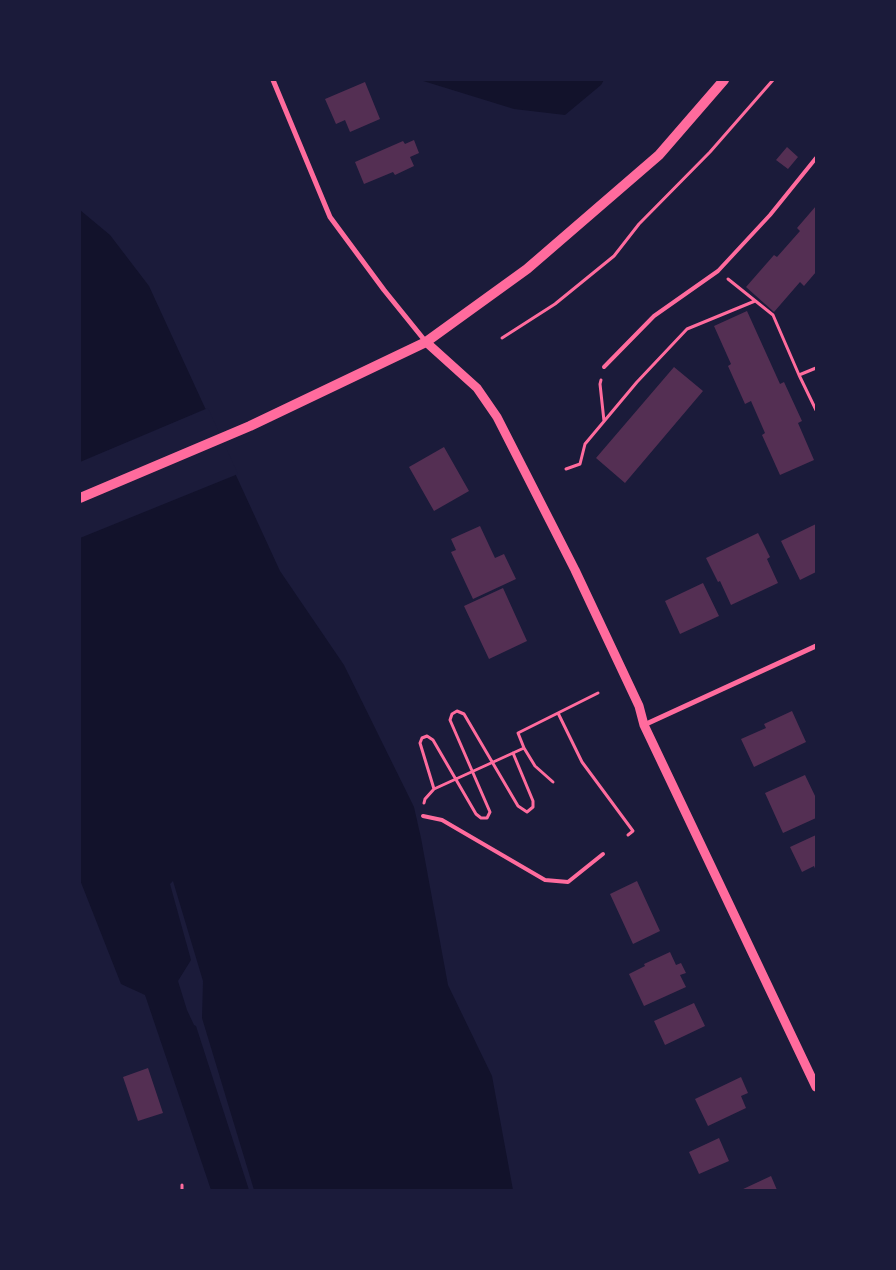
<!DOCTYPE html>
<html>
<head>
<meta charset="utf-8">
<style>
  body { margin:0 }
  #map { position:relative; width:896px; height:1270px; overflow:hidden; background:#1b1b3a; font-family:"PT Sans",sans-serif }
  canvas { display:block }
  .frame { position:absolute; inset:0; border:81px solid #1b1b3a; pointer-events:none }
</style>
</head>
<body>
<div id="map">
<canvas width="896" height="1270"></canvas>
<div class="frame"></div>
</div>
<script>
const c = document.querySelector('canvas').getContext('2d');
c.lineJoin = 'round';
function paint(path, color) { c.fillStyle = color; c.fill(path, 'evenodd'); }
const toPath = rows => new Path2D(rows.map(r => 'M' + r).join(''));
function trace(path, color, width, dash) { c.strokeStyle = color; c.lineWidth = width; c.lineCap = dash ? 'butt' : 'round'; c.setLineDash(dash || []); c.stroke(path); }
paint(toPath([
  [420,80,604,80,601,85,565,115,514,109],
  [80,210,110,235,149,286,280,571,344,665,414,807,421,838,448,985,492,1076,513,1190,254,1190,202,1018,203,981,173,881,170,884,191,960,178,981,187,1010,194,1025,196,1026,249,1190,211,1190,145,995,121,984,80,880]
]), '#12122b');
paint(toPath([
  [208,408,238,474,80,538,80,462]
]), '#1b1b3a');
paint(toPath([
  [365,82,380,119,350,132,345,120,336,124,325,99],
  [414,140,419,153,410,157,414,166,395,175,393,172,364,184,355,162,403,141,405,144],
  [787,147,798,157,788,169,776,160],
  [816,206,816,272,804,286,800,282,774,312,746,287,774,255,777,257,800,231,797,228],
  [747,311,780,384,784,382,802,421,798,423,814,460,780,475,762,435,765,433,751,401,745,404,728,366,731,364,714,326],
  [674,367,703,391,625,483,596,458],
  [444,447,469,491,434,511,409,467],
  [816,524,816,572,800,580,781,541],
  [480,526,495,558,504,554,516,579,473,599,451,552,456,550,451,539],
  [758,533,770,557,767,559,778,583,731,605,720,581,718,582,706,558],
  [703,583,719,616,680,634,665,601],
  [503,588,527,641,489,659,464,606],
  [792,711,806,742,754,767,741,739,766,728,764,724],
  [805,775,816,798,816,818,783,833,765,793],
  [816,835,816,871,814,866,802,872,790,847],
  [637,881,660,931,633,944,610,894],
  [670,952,676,965,681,963,686,973,680,975,686,987,644,1006,629,974,645,966,644,964],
  [694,1003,705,1026,665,1045,654,1021],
  [148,1068,163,1113,138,1121,123,1077],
  [741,1077,748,1093,741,1096,746,1108,708,1126,695,1099],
  [719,1138,729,1161,699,1174,689,1152],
  [771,1176,777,1190,741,1190]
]), '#542f53');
trace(toPath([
  [728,279,773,315,799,375,816,368],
  [502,338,555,304,614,256,639,224,710,152,773,80],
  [799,375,816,410],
  [601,380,600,384,604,421],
  [566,469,580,464,585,444,637,382,687,329,755,301],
  [558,713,582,762,633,831,628,835],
  [553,782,535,766,524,748,518,733,598,693],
  [434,789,420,743,422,738,427,736,433,740,476,814,481,818,487,818,490,812,450,720,452,714,457,711,464,714,518,806,527,812,533,807,533,801,513,753],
  [424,803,425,799,434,789,524,748],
  [182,1190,182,1185]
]), '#ff6b9d', 3);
trace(toPath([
  [604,367,654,316,718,271,770,215,816,158],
  [423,816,442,820,545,880,568,882,603,854]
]), '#ff6b9d', 4);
trace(toPath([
  [273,80,330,217,384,290,426,342],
  [644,725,816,646]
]), '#ff6b9d', 5);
trace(toPath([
  [426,342,477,388,497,417,575,570,639,706,644,725,816,1087]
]), '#ff6b9d', 9);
trace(toPath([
  [80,498,250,426,426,342,527,269,659,155,724,80]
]), '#ff6b9d', 10);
</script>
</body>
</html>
